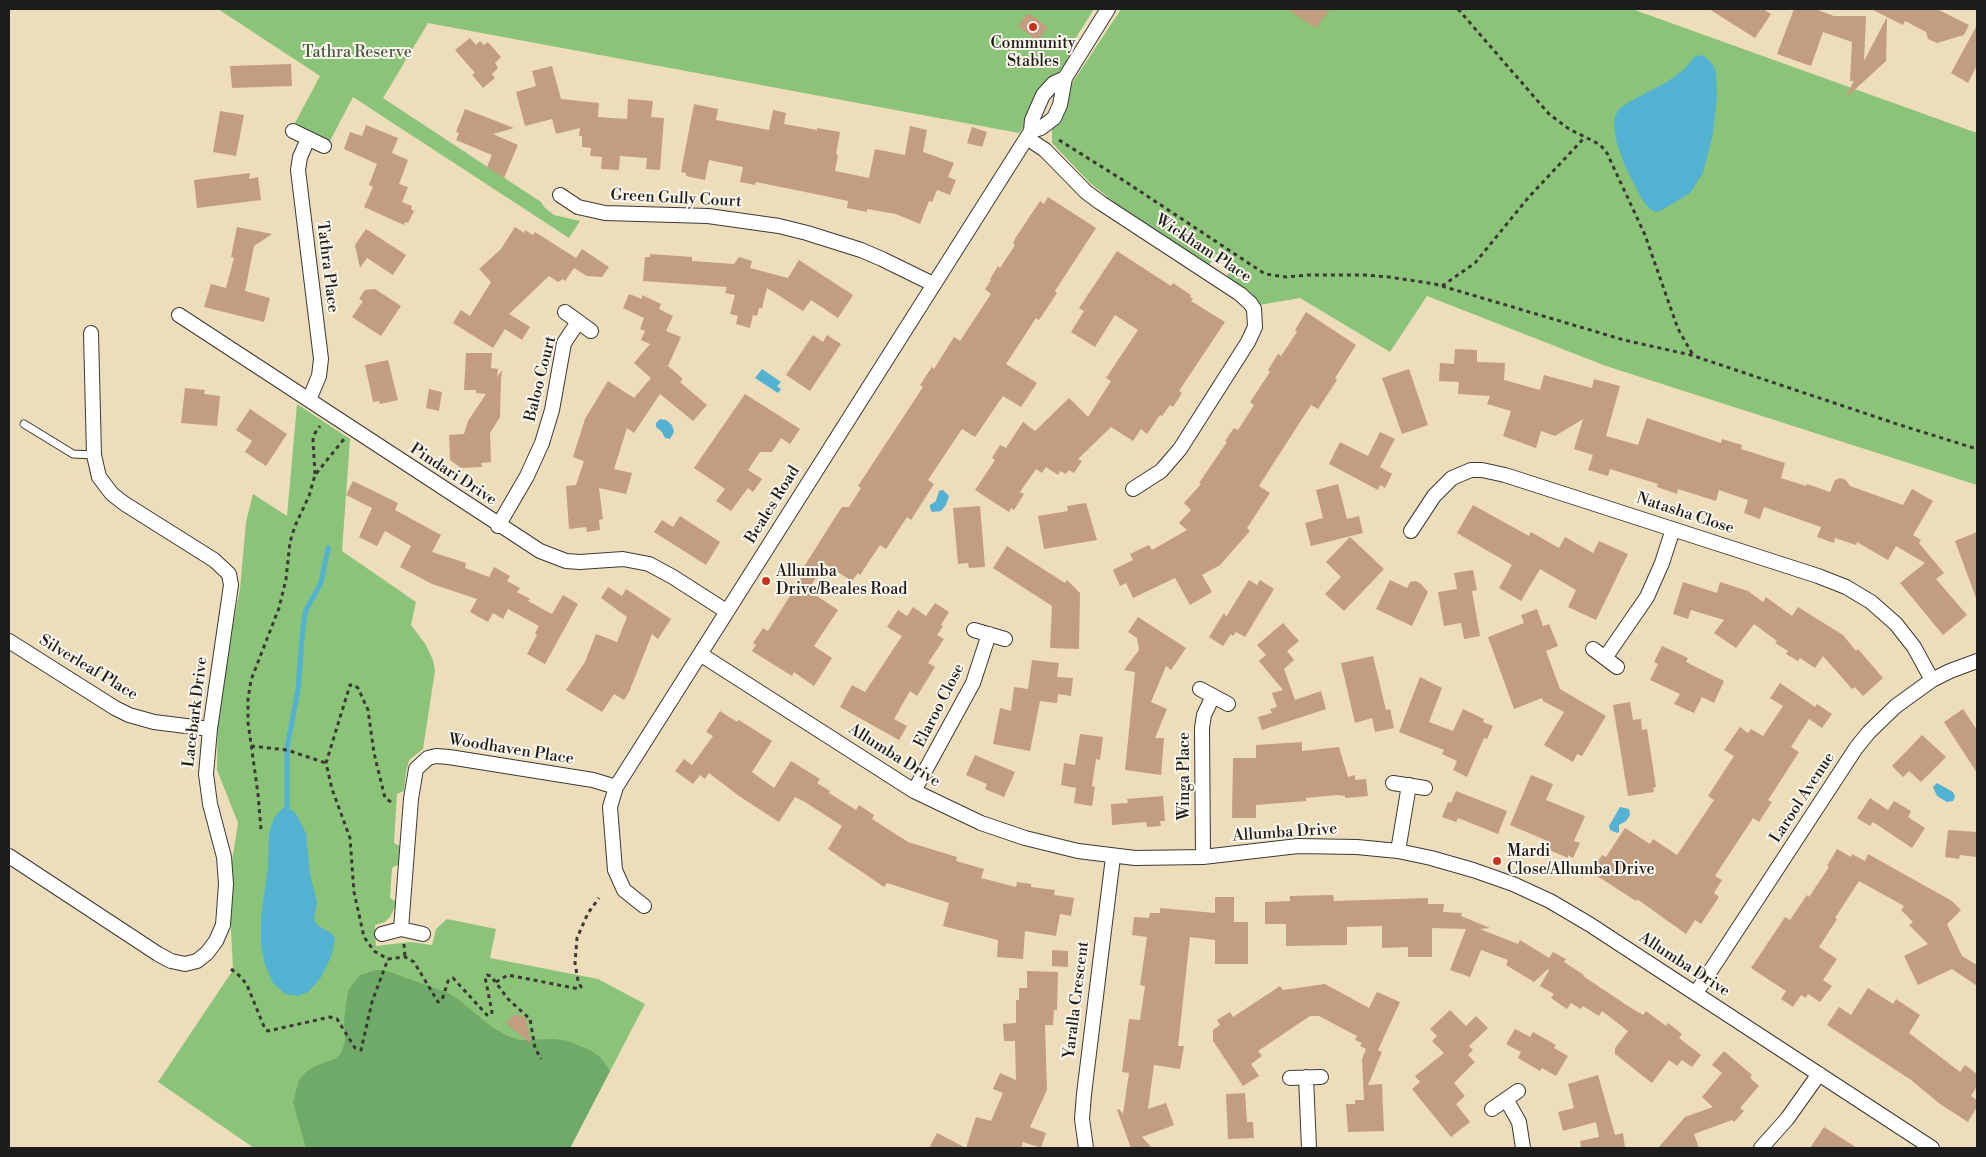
<!DOCTYPE html>
<html>
<head>
<meta charset="utf-8">
<style>
  body { margin:0 }
  #map { position:relative; width:1986px; height:1157px; overflow:hidden; background:#edb; font-family:"Libre Bodoni",serif }
  canvas { display:block }
  .frame { position:absolute; inset:0; border:10px solid #1c1c1c; pointer-events:none }
</style>
</head>
<body>
<div id="map">
<canvas width="1986" height="1157"></canvas>
<div class="frame"></div>
</div>
<script>
const c = document.querySelector('canvas').getContext('2d');
c.lineJoin = 'round';
function paint(path, color) { c.fillStyle = color; c.fill(path, 'evenodd'); }
const toPath = rows => new Path2D(rows.map(r => 'M' + r).join(''));
function trace(path, color, width, dash) { c.strokeStyle = color; c.lineWidth = width; c.lineCap = dash ? 'butt' : 'round'; c.setLineDash(dash || []); c.stroke(path); }
function label(font, color, halo, rows, align = 'center') {
  c.font = font + ' "Libre Bodoni",serif'; c.lineWidth = 4; c.setLineDash([]); c.textBaseline = 'middle'; c.strokeStyle = halo; c.fillStyle = color; for (const [text, x, y, turn = 0] of rows) {
    c.save(); c.translate(x, y); c.rotate((+turn || 0) * Math.PI / 180); c.textAlign = isNaN(turn) ? turn : align; if (halo) c.strokeText(text, 0, 0); c.fillText(text, 0, 0); c.restore();
  }
}
paint(toPath([
  [218,9,1094,9,1075,39,1066,63,1062,69,1044,87,1025,125,1019,133,428,23,383,98,541,202,545,208,554,215,580,221,569,238,353,97,330,141,295,123,320,76],
  [1121,9,1632,9,1977,133,1977,485,1606,366,1427,296,1390,352,1300,298,1259,305,1251,293,1227,276,1234,265,1216,254,1209,265,1119,206,1090,183,1052,143,1052,130,1069,88],
  [297,404,350,439,342,551,416,602,411,625,426,645,433,660,435,671,423,749,409,760,406,772,404,791,397,794,394,843,400,846,399,864,392,868,390,898,396,902,395,907,390,917,385,922,375,925,376,946,410,942,432,945,436,929,447,919,496,929,490,958,598,979,645,1004,570,1148,254,1148,158,1082,233,970,229,889,232,861,238,823,217,770,218,700,240,589,246,522,253,494,287,516]
]), '#8bc478');
paint(toPath([
  [376,970,387,971,448,993,458,999,493,1028,510,1037,520,1040,555,1039,568,1041,590,1050,601,1058,610,1071,570,1148,306,1148,293,1102,299,1080,306,1072,315,1066,335,1059,341,1053,345,1041,344,1020,348,991,360,975]
]), '#70aa68');
paint(toPath([
  [1699,55,1705,57,1711,62,1716,71,1717,97,1713,134,1703,173,1690,193,1662,210,1656,212,1651,210,1643,201,1625,166,1617,144,1614,125,1615,117,1619,109,1627,103,1667,82,1685,69,1694,57],
  [762,369,781,382,777,386,781,389,778,393,755,378],
  [660,419,666,420,672,425,674,432,670,439,665,438,662,432,656,427,656,423],
  [943,490,949,496,946,505,941,511,932,512,930,508,930,505,936,501,939,491],
  [1937,783,1953,792,1955,797,1953,801,1947,802,1937,796,1933,787],
  [1620,807,1629,809,1630,815,1626,821,1619,825,1619,832,1617,833,1610,830,1609,826],
  [283,808,292,810,296,814,306,833,310,874,317,902,314,919,317,925,331,933,335,938,331,957,320,979,308,992,298,996,285,994,273,983,265,965,261,945,261,916,268,868,269,833,274,818]
]), '#53b1d2');
trace(toPath([
  [287,814,287,748,298,690,303,627,306,610,321,583,328,548]
]), '#53b1d2', 5);
paint(toPath([
  [1287,9,1330,9,1316,28],
  [1709,9,1763,9,1771,14,1755,38],
  [1794,9,1815,9,1834,16,1866,16,1864,61,1887,17,1871,9,1937,9,1969,25,1964,35,1937,43,1928,39,1926,32,1905,21,1903,25,1887,17,1886,61,1849,95,1847,94,1854,81,1850,81,1852,42,1823,32,1811,66,1777,54],
  [1028,13,1048,27,1038,41,1018,26],
  [1977,25,1977,65,1968,83,1951,73],
  [470,38,476,45,480,41,484,45,488,42,501,57,495,63,498,68,492,74,495,78,483,88,472,75,475,73,455,50],
  [291,64,292,86,232,88,230,66],
  [552,66,561,99,599,103,598,117,627,119,628,99,653,101,651,117,664,118,660,170,646,169,647,158,620,156,619,170,601,169,602,157,590,156,591,148,582,147,582,136,579,136,580,128,556,134,552,119,525,126,516,92,536,86,532,71],
  [694,104,718,109,716,120,769,130,773,110,786,113,784,124,817,130,817,128,840,132,836,154,838,155,835,171,869,178,875,149,905,155,910,126,927,130,923,152,954,163,948,177,956,180,950,195,937,190,932,202,929,201,920,224,896,214,867,209,867,212,847,208,848,201,825,196,756,182,755,185,740,182,743,167,709,160,705,180,686,176,686,173,681,172],
  [465,109,514,128,493,134,518,145,504,178,487,167,492,155,456,140,459,133,456,132],
  [220,111,244,115,236,156,213,152],
  [366,125,398,138,392,153,408,160,399,184,408,187,402,202,412,206,411,209,414,211,408,223,405,222,404,225,364,207,373,187,369,185,377,164,344,149,350,132,362,136],
  [972,127,987,132,982,147,967,143],
  [250,173,249,179,258,177,261,200,197,208,194,180],
  [1048,197,1096,228,1055,291,1057,293,1039,320,1036,318,1006,364,1037,383,1021,407,1003,396,975,437,962,429,928,480,934,484,911,520,907,517,886,549,880,545,860,575,858,573,852,581,825,564,808,590,838,610,814,646,832,658,814,686,794,672,792,676,752,651,756,645,753,643,763,628,768,631,803,575,800,573,836,516,842,507,849,507,861,488,858,486,923,387,920,385,932,367,934,369,954,337,960,341,991,294,985,289,991,280,990,279,998,266,1000,268,1015,245,1013,243,1016,237,1040,201,1044,204],
  [237,227,272,234,254,246,245,291,270,298,264,322,204,307,211,284,226,288,234,258,231,257],
  [515,227,524,233,525,230,533,235,535,232,576,258,582,249,609,267,602,277,587,276,574,268,565,281,563,279,558,282,549,276,509,314,530,327,522,340,505,329,493,348,453,323,461,310,470,316,491,282,479,269,501,249],
  [366,229,406,255,393,275,367,258,360,268,355,245],
  [1117,251,1171,286,1173,283,1191,295,1190,297,1193,299,1191,301,1225,322,1179,391,1182,393,1173,407,1170,405,1162,416,1160,415,1147,434,1141,429,1133,441,1111,427,1078,459,1082,461,1074,473,1069,470,1066,474,1060,471,1058,475,1046,467,1042,473,1036,469,1020,492,1024,494,1014,510,1011,508,1009,512,975,490,995,460,992,458,1000,445,1006,448,1023,422,1035,431,1069,398,1088,417,1111,381,1106,378,1138,330,1115,315,1095,347,1071,332,1084,311,1079,308],
  [650,254,692,257,692,261,734,264,739,257,752,261,750,268,788,278,799,260,853,295,838,318,811,300,803,311,767,288,762,308,759,308,757,316,753,315,750,328,736,324,738,316,730,314,735,295,725,293,727,287,643,281,645,257,650,257],
  [375,289,401,306,381,336,352,317,363,301,359,299,365,290],
  [629,294,642,299,642,295,661,304,659,309,673,316,666,331,681,337,668,366,683,379,680,382,707,405,693,421,660,394,634,433,627,428,614,469,632,473,626,494,599,488,603,519,599,520,600,530,587,532,586,527,569,529,566,486,576,485,584,461,573,457,585,419,608,381,634,398,651,378,634,363,650,344,641,340,645,331,640,329,644,318,623,308],
  [1306,312,1356,345,1335,378,1337,380,1318,409,1311,405,1259,486,1270,493,1247,528,1250,531,1220,565,1202,575,1212,592,1190,605,1175,578,1133,598,1126,583,1120,586,1113,570,1133,560,1130,554,1149,545,1152,550,1187,530,1179,523,1191,510,1184,503,1201,484,1199,483,1227,442,1225,441,1234,428,1238,430,1254,405,1250,402,1270,372,1268,370,1278,354,1281,356,1297,332,1295,330],
  [813,335,823,342,827,335,841,344,810,391,786,375],
  [1455,349,1477,350,1477,362,1505,363,1504,380,1540,390,1544,375,1592,388,1594,379,1620,386,1606,436,1638,445,1647,418,1721,443,1722,439,1742,445,1741,449,1785,463,1781,478,1806,486,1807,484,1830,492,1835,480,1840,478,1846,480,1850,486,1903,505,1912,489,1933,501,1913,535,1921,540,1919,543,1944,573,1936,579,1967,615,1943,635,1900,583,1925,563,1896,546,1888,560,1857,542,1856,545,1835,538,1834,543,1817,537,1821,527,1764,507,1760,519,1744,513,1748,500,1719,490,1716,501,1678,489,1677,494,1657,487,1658,484,1610,469,1608,476,1588,470,1593,455,1574,449,1583,419,1555,436,1541,431,1536,448,1503,436,1511,411,1487,404,1490,396,1458,394,1459,382,1439,381,1440,363,1454,364],
  [466,353,492,353,491,368,498,369,497,377,502,370,501,379,500,417,490,433,491,462,481,463,482,467,461,468,450,460,449,435,464,434,468,421,486,394,476,393,476,390,464,390],
  [388,360,398,400,380,404,379,401,373,402,365,365],
  [1409,369,1428,425,1402,434,1382,378],
  [185,388,205,390,204,394,220,396,217,426,181,423],
  [429,389,442,392,439,411,426,408],
  [745,394,800,429,790,444,781,438,772,452,760,452,748,470,762,479,753,492,748,488,731,511,716,501,725,489,694,468],
  [250,409,287,434,266,466,245,452,252,441,236,430],
  [1380,432,1395,439,1380,467,1392,474,1385,488,1380,485,1378,490,1329,464,1340,442,1368,456],
  [353,481,398,503,395,510,441,535,432,552,466,563,465,568,489,577,494,567,510,576,507,581,520,588,517,592,530,599,528,601,552,614,563,595,578,604,545,664,527,654,537,635,535,633,539,626,508,609,503,619,493,613,488,622,470,612,477,599,432,584,400,567,411,546,385,531,377,546,359,537,372,508,346,495],
  [1338,484,1347,519,1359,516,1363,533,1311,546,1305,523,1323,518,1316,490],
  [1086,503,1097,540,1044,549,1038,516,1068,511,1067,506],
  [1473,505,1529,536,1531,532,1559,548,1565,537,1593,553,1599,541,1628,554,1596,620,1568,607,1576,590,1540,569,1521,601,1499,588,1512,565,1457,533],
  [980,506,985,567,969,568,968,563,958,564,953,508],
  [680,516,720,542,706,565,654,532,662,520,673,527],
  [1977,532,1977,598,1976,598,1955,541],
  [1350,537,1384,569,1344,611,1325,594,1341,577,1326,562],
  [1007,546,1065,583,1067,580,1080,593,1079,649,1050,648,1052,606,993,568],
  [1473,570,1477,590,1472,591,1480,636,1464,639,1461,623,1444,626,1438,592,1457,589,1454,573],
  [1249,580,1257,585,1260,580,1274,589,1245,637,1236,632,1233,636,1231,634,1223,646,1209,637,1224,613,1226,617],
  [1390,580,1407,588,1410,582,1416,581,1421,584,1428,592,1412,626,1376,609],
  [1683,582,1717,593,1720,582,1748,591,1763,602,1766,597,1792,616,1798,607,1843,635,1856,651,1858,649,1883,678,1863,696,1855,687,1852,689,1823,656,1815,668,1800,658,1798,661,1786,654,1788,651,1775,643,1777,641,1754,624,1736,648,1714,633,1724,620,1691,610,1688,619,1673,614],
  [608,587,622,596,626,589,671,619,658,639,652,634,629,692,624,700,614,694,602,712,566,690,585,662,596,634,617,642,627,617,601,598],
  [935,603,949,612,941,625,943,626,937,635,944,639,928,663,935,667,917,696,910,691,894,719,907,726,899,740,840,707,852,685,865,692,902,636,887,627,898,610,907,616,913,607,926,616],
  [1537,609,1543,626,1549,624,1558,646,1546,651,1560,689,1606,716,1582,756,1577,754,1573,762,1544,745,1564,712,1543,701,1542,698,1514,709,1488,637,1524,623,1521,615],
  [1138,617,1186,648,1171,670,1166,666,1151,702,1167,709,1155,738,1164,738,1161,775,1125,770,1135,672,1124,670,1139,650,1137,638,1128,632],
  [1283,623,1299,641,1287,651,1294,660,1284,669,1295,700,1321,691,1326,709,1262,730,1258,717,1272,713,1270,709,1277,707,1272,693,1283,690,1259,661,1266,655,1257,645],
  [1662,646,1688,658,1686,662,1724,681,1714,703,1702,697,1694,713,1674,704,1680,694,1650,680,1658,664,1654,662],
  [1373,656,1386,710,1390,709,1394,728,1375,732,1372,718,1355,723,1341,663],
  [1032,660,1059,663,1057,677,1073,678,1071,696,1058,694,1057,703,1040,701,1030,751,993,744,1000,708,1011,711,1014,687,1028,689],
  [1420,677,1442,688,1429,722,1453,731,1463,709,1484,719,1483,722,1493,726,1487,739,1484,738,1467,777,1453,770,1457,761,1442,754,1444,750,1399,732],
  [1780,683,1815,707,1817,704,1832,714,1822,728,1809,719,1791,747,1799,752,1768,800,1772,802,1759,822,1753,818,1715,876,1722,880,1714,893,1719,897,1701,924,1695,920,1686,934,1637,899,1636,901,1594,874,1596,871,1593,869,1602,855,1606,857,1625,828,1650,844,1653,839,1677,855,1714,800,1708,796,1734,756,1724,750,1740,727,1748,733,1751,729,1763,736,1783,706,1770,698],
  [1630,702,1633,720,1641,719,1642,730,1647,729,1656,787,1653,788,1654,792,1628,796,1613,705],
  [1963,709,1977,730,1977,773,1944,722],
  [720,711,737,722,739,720,772,741,752,772,774,788,791,761,820,779,817,783,830,791,829,793,856,810,859,805,874,815,872,819,908,842,957,857,956,861,984,869,981,878,1016,887,1017,882,1031,884,1031,887,1055,890,1054,895,1074,898,1071,916,1060,914,1056,936,1025,931,1023,959,997,957,998,940,943,926,949,903,887,883,884,887,828,849,842,826,805,802,795,797,779,822,739,796,709,773,705,779,700,775,693,784,675,771,684,759,692,765,713,736,706,732],
  [1080,734,1103,737,1100,760,1096,759,1092,786,1095,787,1092,806,1074,803,1076,788,1061,785,1064,763,1075,765],
  [1922,735,1946,757,1921,782,1909,771,1903,777,1892,766],
  [1302,742,1302,751,1339,747,1348,777,1355,775,1355,780,1366,779,1368,796,1345,798,1345,796,1337,795,1306,798,1306,801,1256,805,1256,818,1232,818,1233,758,1256,758,1256,745],
  [975,755,1015,772,1004,797,985,789,987,784,966,775],
  [1531,775,1553,784,1546,800,1585,816,1574,841,1580,843,1573,858,1568,855,1568,858,1547,849,1550,842,1510,825],
  [1456,791,1507,811,1498,834,1458,818,1456,822,1442,817,1448,802,1451,803],
  [1163,796,1165,821,1160,821,1161,826,1147,827,1146,822,1112,825,1111,804,1128,803,1127,799],
  [1870,798,1888,810,1894,801,1911,811,1908,817,1925,828,1912,848,1873,822,1870,826,1857,818],
  [1948,830,1977,832,1977,857,1960,855,1959,859,1945,857],
  [1837,849,1851,857,1852,854,1865,861,1868,854,1952,901,1961,910,1947,924,1962,956,1977,965,1977,986,1952,969,1918,985,1904,956,1928,944,1909,925,1913,922,1901,910,1904,906,1859,881,1835,918,1837,919,1819,947,1837,959,1823,980,1832,986,1820,1002,1808,994,1806,998,1801,995,1793,1007,1781,999,1786,991,1751,968,1785,917,1790,920,1807,895,1809,897,1829,867,1827,866],
  [1333,895,1334,901,1428,898,1428,904,1444,904,1443,912,1462,913,1461,916,1490,928,1480,929,1518,944,1520,940,1549,958,1553,952,1566,959,1564,962,1584,975,1583,976,1631,1008,1643,1015,1646,1011,1666,1026,1668,1023,1682,1034,1679,1038,1701,1055,1692,1067,1682,1060,1677,1066,1669,1060,1652,1083,1615,1054,1615,1048,1628,1031,1602,1011,1599,1016,1583,1006,1581,1009,1571,1003,1567,1009,1551,998,1554,994,1540,986,1549,970,1548,969,1534,982,1506,965,1508,960,1481,950,1470,977,1450,970,1466,929,1432,928,1432,957,1408,957,1408,947,1382,948,1382,926,1347,927,1347,945,1286,946,1286,924,1265,924,1265,902,1290,901,1290,896],
  [1215,897,1234,897,1234,922,1248,922,1248,964,1215,964,1215,940,1190,937,1178,1046,1184,1046,1180,1069,1154,1065,1148,1109,1166,1103,1174,1125,1142,1137,1152,1148,1131,1148,1117,1110,1119,1109,1123,1114,1129,1073,1122,1072,1129,1019,1140,1020,1145,986,1140,985,1147,937,1132,935,1134,917,1149,918,1150,913,1160,913,1160,908,1215,913],
  [1052,950,1068,951,1068,967,1052,966],
  [1027,971,1058,972,1057,1010,1054,1010,1053,1025,1045,1025,1047,1090,1030,1127,1046,1133,1041,1148,1023,1142,1021,1148,929,1148,937,1133,966,1148,976,1117,991,1121,1003,1093,993,1089,1000,1073,1016,1080,1015,1041,1004,1041,1003,1024,1016,1023,1016,1000,1019,1000,1019,988,1027,988],
  [1325,984,1369,1008,1377,992,1400,1002,1378,1050,1382,1052,1368,1085,1382,1084,1384,1131,1348,1132,1346,1104,1355,1104,1355,1100,1364,1100,1362,1059,1366,1049,1360,1046,1362,1043,1355,1040,1357,1036,1319,1016,1310,1016,1258,1051,1262,1056,1251,1064,1259,1076,1243,1086,1213,1041,1213,1030,1220,1025,1217,1020,1230,1012,1233,1017,1280,986,1283,990],
  [1868,988,1893,1004,1896,999,1920,1015,1909,1033,1960,1072,1965,1065,1977,1074,1977,1086,1971,1096,1977,1100,1977,1107,1968,1122,1940,1104,1911,1080,1827,1025,1839,1007,1851,1015],
  [1450,1010,1466,1026,1476,1016,1488,1028,1469,1046,1473,1050,1468,1055,1475,1062,1454,1083,1465,1096,1456,1104,1470,1122,1451,1137,1412,1089,1420,1082,1415,1076,1444,1053,1432,1041,1437,1036,1430,1029],
  [513,1015,520,1015,526,1019,531,1044,506,1023],
  [1515,1029,1530,1037,1533,1032,1556,1045,1554,1048,1568,1056,1556,1076,1542,1068,1540,1071,1518,1058,1521,1052,1506,1044],
  [1724,1051,1752,1075,1750,1078,1759,1086,1740,1108,1744,1111,1734,1122,1732,1120,1694,1134,1699,1148,1658,1148,1685,1117,1713,1107,1702,1097,1722,1073,1712,1065],
  [1598,1075,1615,1135,1623,1133,1625,1148,1581,1148,1580,1141,1599,1137,1596,1122,1563,1131,1558,1112,1574,1108,1568,1084],
  [1245,1093,1247,1122,1253,1122,1254,1138,1228,1139,1226,1094],
  [1824,1127,1857,1148,1810,1148]
]), '#c39d7f');
const service = toPath([
  [24,424,73,454,94,455]
]);
const minor = toPath([
  [293,131,324,146],
  [1031,131,1041,128,1054,118,1060,105,1065,78,1108,9],
  [1027,138,1045,150,1086,192,1101,203,1240,294,1250,303,1254,309,1255,327,1248,342,1180,449,1161,471,1133,489],
  [308,139,300,157,298,170,321,359,319,376,309,400],
  [560,195,578,207,605,213,708,216,779,226,807,233,861,250,882,259,933,284],
  [565,312,591,331],
  [179,315,540,551,566,561,580,562,623,559,649,564,673,577,726,611],
  [498,526,527,476,542,443,552,410,564,343,578,322],
  [1411,531,1434,496,1452,478,1471,470,1482,470,1505,475,1818,576,1846,587,1871,602,1896,624,1914,647,1932,680],
  [974,630,1005,639],
  [9,641,115,708,129,715,154,722,210,729],
  [1593,649,1617,667],
  [700,654,914,791,981,823,1025,838,1078,851,1135,858,1203,857,1298,846,1357,847,1398,851,1431,858,1473,870,1513,884,1550,901,1589,924,1932,1148],
  [1605,658,1647,597,1662,563,1673,529],
  [1200,689,1228,704],
  [1393,783,1425,788],
  [914,791,973,683,989,634],
  [1398,851,1409,785],
  [9,856,158,954,171,961,185,964,197,961,207,953,216,941,223,925,226,884,224,857,210,804,206,774,210,729,231,585,229,574,214,560,125,504,112,494,99,477,94,455,91,333],
  [1203,857,1202,728,1204,715,1213,696],
  [644,906,624,890,615,870,610,807,616,787,1031,131,1032,120,1043,95,1054,83,1065,78],
  [401,929,411,799,416,769,428,758,436,756,449,757,593,780,616,787],
  [382,934,401,929,423,934],
  [1696,993,1856,748,1869,732,1896,706,1932,680,1950,671,1977,661],
  [1306,1077,1309,1148],
  [1290,1078,1321,1077],
  [1506,1099,1519,1122,1523,1148],
  [1492,1109,1518,1091],
  [1086,1148,1082,1119,1084,1094,1113,857],
  [1761,1148,1787,1119,1819,1074]
]);
trace(service, '#3c3934', 9);
trace(minor, '#3c3934', 16);
trace(toPath([
  [1458,9,1549,114,1569,129,1599,144,1606,151,1645,235,1678,329,1693,355],
  [1059,140,1126,182,1265,274,1286,277,1308,275,1365,275,1389,277,1435,284,1624,340,1691,355,1900,425,1977,449],
  [1442,286,1475,263,1528,198,1585,137],
  [315,474,313,440,315,433,320,426],
  [251,746,287,750,326,763],
  [391,802,385,798,374,753,368,710,358,688,354,685,350,685,326,763,332,789,350,838,354,892,364,937,374,951,388,959,405,957,414,962,438,1002,442,1000,448,981,453,978,487,1015,491,1015,492,1012,485,977,487,975,491,976,508,999,530,1019,535,1048,541,1059],
  [261,829,258,794,248,722,248,699,251,680,279,608,286,579,290,542,295,526,309,496,315,475,344,439],
  [404,944,405,957],
  [231,969,241,977,247,985,265,1029,268,1031,330,1017,337,1019,355,1048,361,1050,372,1002,388,959],
  [496,982,508,975,579,989,581,987,578,981,575,963,577,938,588,913,599,898]
]), '#3c3934', 3, [4, 4]);
trace(service, '#fff', 7);
trace(minor, '#fff', 14);
for (const [x, y, r, color] of [
  [1033,27,5,"#c8321e"],
  [766,581,5,"#c8321e"],
  [1497,861,5,"#c8321e"]
]) { const dot = new Path2D(); dot.arc(x, y, r, 0, 2 * Math.PI); c.fillStyle = color; c.fill(dot); trace(dot, '#fbf7ec', 2); }
label('16px', '#1c1c1c', '#fbf7ec', [
  ["Community",1033,44,"center"],
  ["Stables",1033,62,"center"],
  ["Allumba",776,572],
  ["Drive/Beales Road",776,590],
  ["Mardi",1507,852],
  ["Close/Allumba Drive",1507,870]
], 'left');
label('16px', '#485f41', '#fbf7ec', [
  ["Tathra Reserve",357,53]
]);
label('16px', '#1c1c1c', '#fbf7ec', [
  ["Green Gully Court",676,199,3],
  ["Wickham Place",1203,249,33],
  ["Tathra Place",327,267,83],
  ["Baloo Court",541,379,-76],
  ["Pindari Drive",453,475,33],
  ["Beales Road",773,505,-58],
  ["Natasha Close",1685,514,18],
  ["Silverleaf Place",88,668,31],
  ["Elaroo Close",940,706,-63],
  ["Lacebark Drive",196,712,-83],
  ["Woodhaven Place",511,750,9],
  ["Allumba Drive",894,756,32],
  ["Winga Place",1185,776,-90],
  ["Larool Avenue",1803,798,-57],
  ["Allumba Drive",1285,833,-4],
  ["Allumba Drive",1684,965,33],
  ["Yaralla Crescent",1077,1000,-83]
]);
</script>
</body>
</html>
